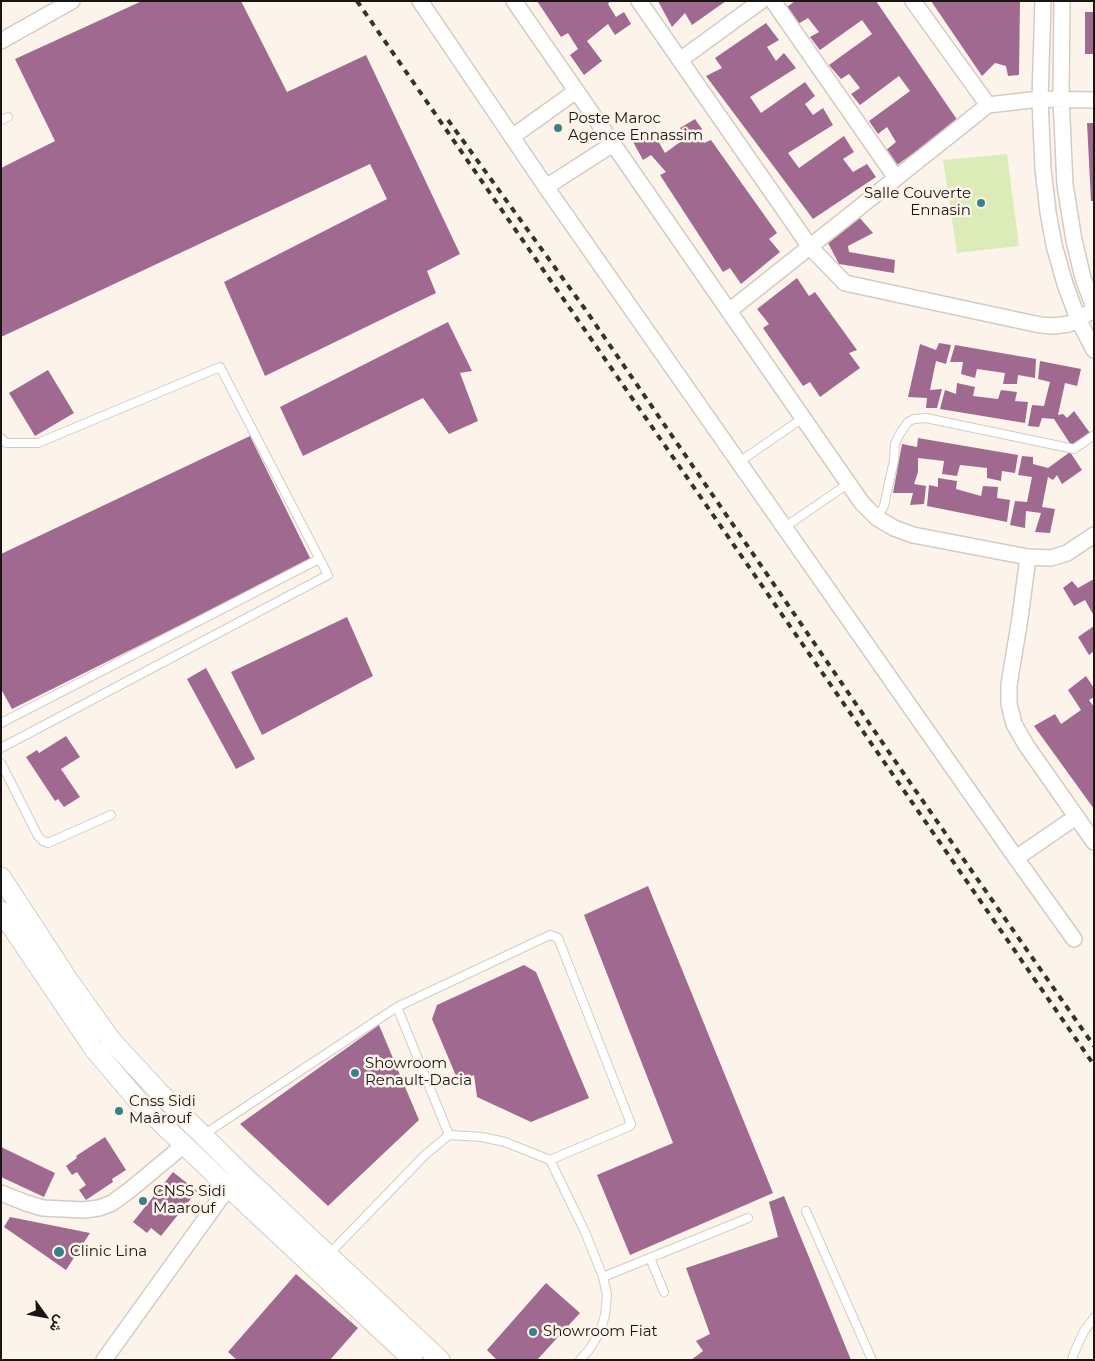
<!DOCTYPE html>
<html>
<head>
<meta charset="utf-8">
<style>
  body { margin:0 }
  #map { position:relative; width:1095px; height:1361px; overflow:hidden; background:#fcf4ea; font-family:Montserrat,Vazirmatn,sans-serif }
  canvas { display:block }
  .frame { position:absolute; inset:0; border:2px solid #181512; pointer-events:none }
  .north { position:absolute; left:20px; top:1291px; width:50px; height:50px; -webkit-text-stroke:4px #fcf4ea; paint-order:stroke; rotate:122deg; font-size:14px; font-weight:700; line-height:20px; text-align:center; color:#181512 }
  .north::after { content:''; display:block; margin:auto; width:18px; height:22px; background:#181512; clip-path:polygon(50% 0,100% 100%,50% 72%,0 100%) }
</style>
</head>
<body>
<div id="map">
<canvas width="1095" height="1361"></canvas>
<div class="frame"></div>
<div class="north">ش</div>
</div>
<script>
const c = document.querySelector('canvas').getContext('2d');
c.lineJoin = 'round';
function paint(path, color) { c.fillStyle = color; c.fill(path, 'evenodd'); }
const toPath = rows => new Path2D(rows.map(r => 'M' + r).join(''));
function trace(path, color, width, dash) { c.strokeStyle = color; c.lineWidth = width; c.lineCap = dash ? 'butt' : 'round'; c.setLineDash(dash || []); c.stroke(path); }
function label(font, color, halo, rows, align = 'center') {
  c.font = font + ' Montserrat,sans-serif'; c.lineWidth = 5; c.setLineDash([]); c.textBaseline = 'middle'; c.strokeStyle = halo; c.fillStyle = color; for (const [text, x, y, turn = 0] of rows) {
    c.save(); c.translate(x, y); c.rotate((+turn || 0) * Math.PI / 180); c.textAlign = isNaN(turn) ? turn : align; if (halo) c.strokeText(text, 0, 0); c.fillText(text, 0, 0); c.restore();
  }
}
paint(toPath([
  [1007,154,1019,246,957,253,943,160]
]), '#dbecb9');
paint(toPath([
  [142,1,241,1,287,92,366,55,460,254,427,271,436,293,265,376,224,282,387,199,370,164,1,337,1,168,55,141,15,59],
  [537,1,610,1,608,4,616,17,624,12,631,24,615,35,608,24,587,41,602,61,584,75,570,55,578,49,568,33,561,37],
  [658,1,726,1,692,25,685,13,672,27],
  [795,1,876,1,958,121,897,165,885,151,896,142,887,127,878,134,869,121,910,91,899,76,860,105,851,94,860,88,849,74,841,79,829,65,872,34,862,20,820,50,810,37,819,32,808,18,798,24,787,7],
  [931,1,1020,1,1019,75,1008,76,1006,66,995,63,982,76],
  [1085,12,1094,12,1094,54,1085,54],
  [766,23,779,40,767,47,776,61,784,53,796,68,750,97,761,113,805,82,815,96,805,104,813,115,823,108,833,125,788,153,799,168,844,136,854,152,843,159,853,172,867,164,876,177,813,219,706,76,722,68,715,58],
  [695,119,702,129,698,133,704,143,711,140,777,233,769,239,780,252,741,284,730,268,723,272,660,175,666,172,651,155,643,160,632,140,652,130,665,153,687,137,680,128],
  [1087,123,1094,123,1094,201,1091,201],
  [859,217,873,233,848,246,849,252,895,260,894,273,839,264,827,241],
  [797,278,809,296,815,292,857,350,849,353,860,368,820,397,810,382,803,386,763,328,769,324,757,309],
  [448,322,472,371,460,373,478,421,449,434,423,398,303,456,280,407],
  [939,343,951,345,946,364,936,361,930,390,942,389,937,408,926,408,927,398,908,397,920,344,936,350],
  [955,345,1036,359,1035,378,1018,375,1017,384,1003,384,1005,373,977,369,975,378,961,374,963,362,950,362],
  [1040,361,1081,369,1077,386,1065,383,1058,415,1063,414,1067,418,1074,411,1090,433,1071,445,1054,419,1042,418,1039,427,1028,426,1032,405,1044,406,1050,382,1038,379],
  [48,370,74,413,35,436,9,393],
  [957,383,975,387,973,396,998,399,1001,390,1017,392,1015,401,1028,402,1025,423,940,409,945,390,956,394],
  [250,436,311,560,12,709,1,689,1,554],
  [918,438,1018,455,1015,473,1002,471,1001,481,987,478,987,468,960,465,957,476,942,474,944,461,918,458,918,472,914,484,926,486,924,504,910,505,913,493,893,493,902,444,917,447],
  [1070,452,1082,470,1062,484,1057,475,1053,480,1048,477,1042,507,1055,509,1050,533,1035,532,1041,513,1026,511,1025,528,1010,525,1015,501,1027,502,1032,477,1018,475,1022,456,1033,457,1033,464,1048,468],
  [938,478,957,481,956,489,981,496,983,486,998,487,997,498,1010,500,1007,522,927,506,929,485,938,487],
  [1094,579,1094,616,1085,600,1074,606,1063,588,1072,581,1078,588],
  [347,617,373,676,262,735,231,672],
  [1094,626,1094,651,1089,655,1078,637],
  [206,668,255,759,236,769,187,679],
  [1086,676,1094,688,1094,697,1089,700,1094,707,1094,809,1034,726,1055,714,1061,724,1081,710,1068,690],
  [66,736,80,757,61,769,80,797,64,807,58,799,55,801,26,757,37,750,39,753],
  [648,886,773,1193,630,1255,597,1175,673,1143,584,915],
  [524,965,536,972,589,1098,531,1122,477,1097,474,1075,459,1083,432,1019,437,1005],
  [379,1025,419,1120,328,1206,240,1124],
  [105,1137,126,1170,112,1179,113,1182,86,1200,79,1190,86,1185,77,1172,72,1175,66,1166,77,1158,76,1156],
  [1,1147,55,1173,44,1197,1,1177],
  [173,1172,197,1191,161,1236,151,1228,147,1233,133,1222],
  [784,1196,851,1360,691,1360,703,1351,696,1341,710,1334,686,1268,778,1237,769,1202],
  [10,1217,90,1233,66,1270,4,1227],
  [296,1274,358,1328,330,1360,237,1360,228,1352],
  [546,1283,580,1313,537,1360,497,1360,487,1350]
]), '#a06a90');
const service = toPath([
  [1,120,8,117],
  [1,438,6,443,38,443,220,367,328,575,1,748],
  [739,462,803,418],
  [877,518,884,506,894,460,895,444,899,435,908,422,914,419,926,418,1074,449,1094,435],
  [785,527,849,483],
  [1,723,319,559],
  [1,763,38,836,43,841,48,843,111,815],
  [397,1007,449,1135,482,1137,505,1142,550,1160,585,1232,603,1277,607,1295,605,1315,600,1332,589,1350,580,1360],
  [203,1135,397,1007,550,935,558,938,631,1124,630,1126,550,1160],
  [806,1211,872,1360],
  [328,1255,426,1154,449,1135],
  [650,1258,664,1292],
  [603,1277,748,1218],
  [1072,1360,1074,1353,1084,1331,1094,1318]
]);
const minor = toPath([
  [420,1,546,187,1016,858,1076,817],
  [514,1,803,418,862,503,877,518,894,528,913,535,1028,557,1051,558,1067,553,1094,535],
  [639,1,810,247,845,283,1040,325,1054,326,1069,324,1094,310],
  [773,1,896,178],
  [913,1,988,105,1040,99,1094,100],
  [1043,1,1040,99,1043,169,1048,212,1054,245,1065,284,1078,319,1094,350],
  [1062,1,1061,99,1065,185,1074,240,1083,278,1094,307],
  [1,41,72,1],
  [680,60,761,1],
  [512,137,576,91],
  [546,187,613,144],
  [729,311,988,105],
  [1028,557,1020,618,1009,685,1009,704,1014,724,1026,745,1094,842],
  [1016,858,1074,939],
  [1,1193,26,1203,43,1208,84,1210,99,1208,112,1203,131,1189,184,1145],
  [104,1360,240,1171]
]);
const tertiary = toPath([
  [1,877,69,981,112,1041,160,1093,243,1175,440,1360],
  [1,911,94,1049,138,1101,227,1186,413,1360]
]);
trace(service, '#d4ccc3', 10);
trace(minor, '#d4ccc3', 18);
trace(tertiary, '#d4ccc3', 21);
trace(service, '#fff', 8);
trace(minor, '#fff', 15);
trace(tertiary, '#fff', 19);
trace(toPath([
  [357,1,1094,1065],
  [448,120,585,309,904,774,1094,1046]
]), '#35312d', 4, [6, 6]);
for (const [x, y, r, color] of [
  [558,128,5,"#398089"],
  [981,203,5,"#398089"],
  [355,1073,5,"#398089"],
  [119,1111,5,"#398089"],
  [143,1201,5,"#398089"],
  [59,1252,6,"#398089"],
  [533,1332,5,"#398089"]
]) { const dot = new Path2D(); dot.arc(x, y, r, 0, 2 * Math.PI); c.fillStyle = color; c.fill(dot); trace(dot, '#fcf4ea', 2); }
label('15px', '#181512', '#fcf4ea', [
  ["Poste Maroc",568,119],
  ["Agence Ennassim",568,136],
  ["Salle Couverte",971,194,"right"],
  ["Ennasin",971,211,"right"],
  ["Showroom",365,1064],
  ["Renault-Dacia",365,1081],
  ["Cnss Sidi",129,1102],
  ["Maârouf",129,1119],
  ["CNSS Sidi",153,1192],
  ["Maarouf",153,1209],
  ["Clinic Lina",70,1252],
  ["Showroom Fiat",543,1332]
], 'left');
</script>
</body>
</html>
